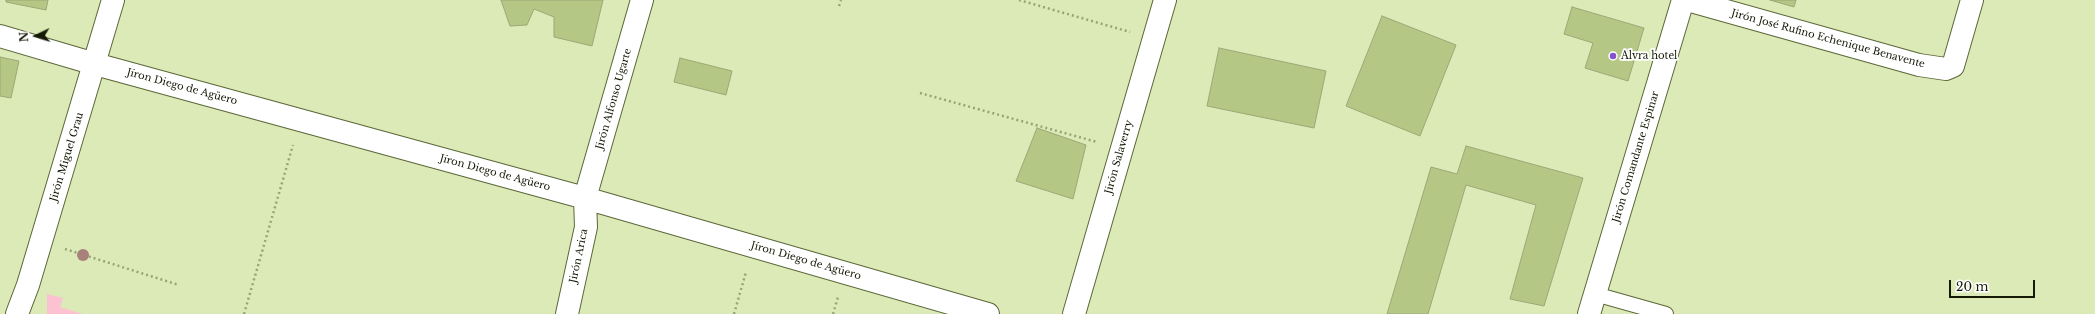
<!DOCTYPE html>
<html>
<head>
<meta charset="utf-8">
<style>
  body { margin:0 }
  #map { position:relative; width:2095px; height:314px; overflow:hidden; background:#dbeab6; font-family:"Libre Baskerville",serif }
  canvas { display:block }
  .north { position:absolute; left:16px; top:16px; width:40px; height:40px; -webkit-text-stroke:3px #fff; paint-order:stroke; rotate:266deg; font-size:11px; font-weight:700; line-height:16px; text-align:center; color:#151a07 }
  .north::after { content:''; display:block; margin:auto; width:14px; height:18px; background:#151a07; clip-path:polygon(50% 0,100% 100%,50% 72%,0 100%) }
  .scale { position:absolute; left:1949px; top:280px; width:86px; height:18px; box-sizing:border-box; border:2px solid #151a07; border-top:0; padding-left:5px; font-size:12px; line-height:14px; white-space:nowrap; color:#151a07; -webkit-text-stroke:3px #fff; paint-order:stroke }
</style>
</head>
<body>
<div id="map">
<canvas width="2095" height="314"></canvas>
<div class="north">N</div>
<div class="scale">20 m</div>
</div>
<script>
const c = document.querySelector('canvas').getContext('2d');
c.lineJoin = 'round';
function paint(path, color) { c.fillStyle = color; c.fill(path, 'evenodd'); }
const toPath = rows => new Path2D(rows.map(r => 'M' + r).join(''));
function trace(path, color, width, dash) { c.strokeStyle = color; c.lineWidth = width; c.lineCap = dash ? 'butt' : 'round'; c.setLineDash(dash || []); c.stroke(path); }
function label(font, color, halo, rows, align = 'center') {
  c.font = font + ' "Libre Baskerville",serif'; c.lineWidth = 3.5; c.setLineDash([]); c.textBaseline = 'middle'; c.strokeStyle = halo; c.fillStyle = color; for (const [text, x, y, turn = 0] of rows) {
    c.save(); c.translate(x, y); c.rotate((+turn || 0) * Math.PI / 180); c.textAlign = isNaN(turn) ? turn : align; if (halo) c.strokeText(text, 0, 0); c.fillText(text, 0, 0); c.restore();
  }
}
paint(toPath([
  [47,294,63,298,60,307,83,314,47,314]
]), '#fcc2d2');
const building = toPath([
  [6,0,48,0,46,10,6,2,6,0],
  [501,0,603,0,592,46,554,37,554,17,534,9,527,25,510,26,501,0],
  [1770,0,1796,0,1794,7,1770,0],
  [1572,7,1644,28,1628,81,1585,68,1593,43,1564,34,1572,7],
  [1382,16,1456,45,1420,136,1346,106,1382,16],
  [1219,48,1326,71,1314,128,1207,106,1219,48],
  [0,57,19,61,11,98,0,96,0,57],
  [680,58,732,71,726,95,674,82,680,58],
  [1037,128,1086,145,1073,199,1016,181,1037,128],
  [1466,146,1583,178,1544,306,1510,299,1536,205,1466,185,1428,314,1387,314,1431,167,1457,174,1466,146]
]);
paint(building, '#b5c785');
trace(building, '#9ba877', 1);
const lane = toPath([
  [1595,294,1666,314]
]);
const street = toPath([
  [1687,0,1919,65,1946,69,1953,66,1972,0],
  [0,36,95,64,585,198,988,314],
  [567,314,586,227,585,198,642,0]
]);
const secondary = toPath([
  [17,314,28,285,113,0],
  [1074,314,1165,0],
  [1589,314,1683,0]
]);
trace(lane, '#5b6739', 16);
trace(street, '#5b6739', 24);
trace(secondary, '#5b6739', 24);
trace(toPath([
  [1019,0,1130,32],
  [839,6,841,0],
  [920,93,1097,142],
  [65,249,179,285],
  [244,314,293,145],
  [734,314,746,272],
  [833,314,838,297]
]), '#97a37a', 2.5, [2, 3]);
trace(lane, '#fff', 14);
trace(street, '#fff', 22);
trace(secondary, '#fff', 22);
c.fillStyle = '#a8817b';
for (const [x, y] of [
  [83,255]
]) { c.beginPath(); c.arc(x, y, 6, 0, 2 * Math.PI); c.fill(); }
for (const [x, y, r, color] of [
  [1613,56,4,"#8652ca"]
]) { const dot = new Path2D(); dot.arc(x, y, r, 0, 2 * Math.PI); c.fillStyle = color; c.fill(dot); trace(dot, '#fff', 1.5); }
label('10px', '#151a07', '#fff', [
  ["Jirón José Rufino Echenique Benavente",1828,39,15],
  ["Jíron Diego de Agüero",182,87,15],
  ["Jirón Alfonso Ugarte",614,99,-74],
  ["Jirón Miguel Grau",67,157,-73],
  ["Jirón Salaverry",1119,157,-74],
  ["Jirón Comandante Espinar",1636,157,-73],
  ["Jíron Diego de Agüero",495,173,15],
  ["Jirón Arica",579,256,-78],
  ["Jíron Diego de Agüero",806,261,16]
]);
label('10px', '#151a07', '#fff', [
  ["Alvra hotel",1621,56]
], 'left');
</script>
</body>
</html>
